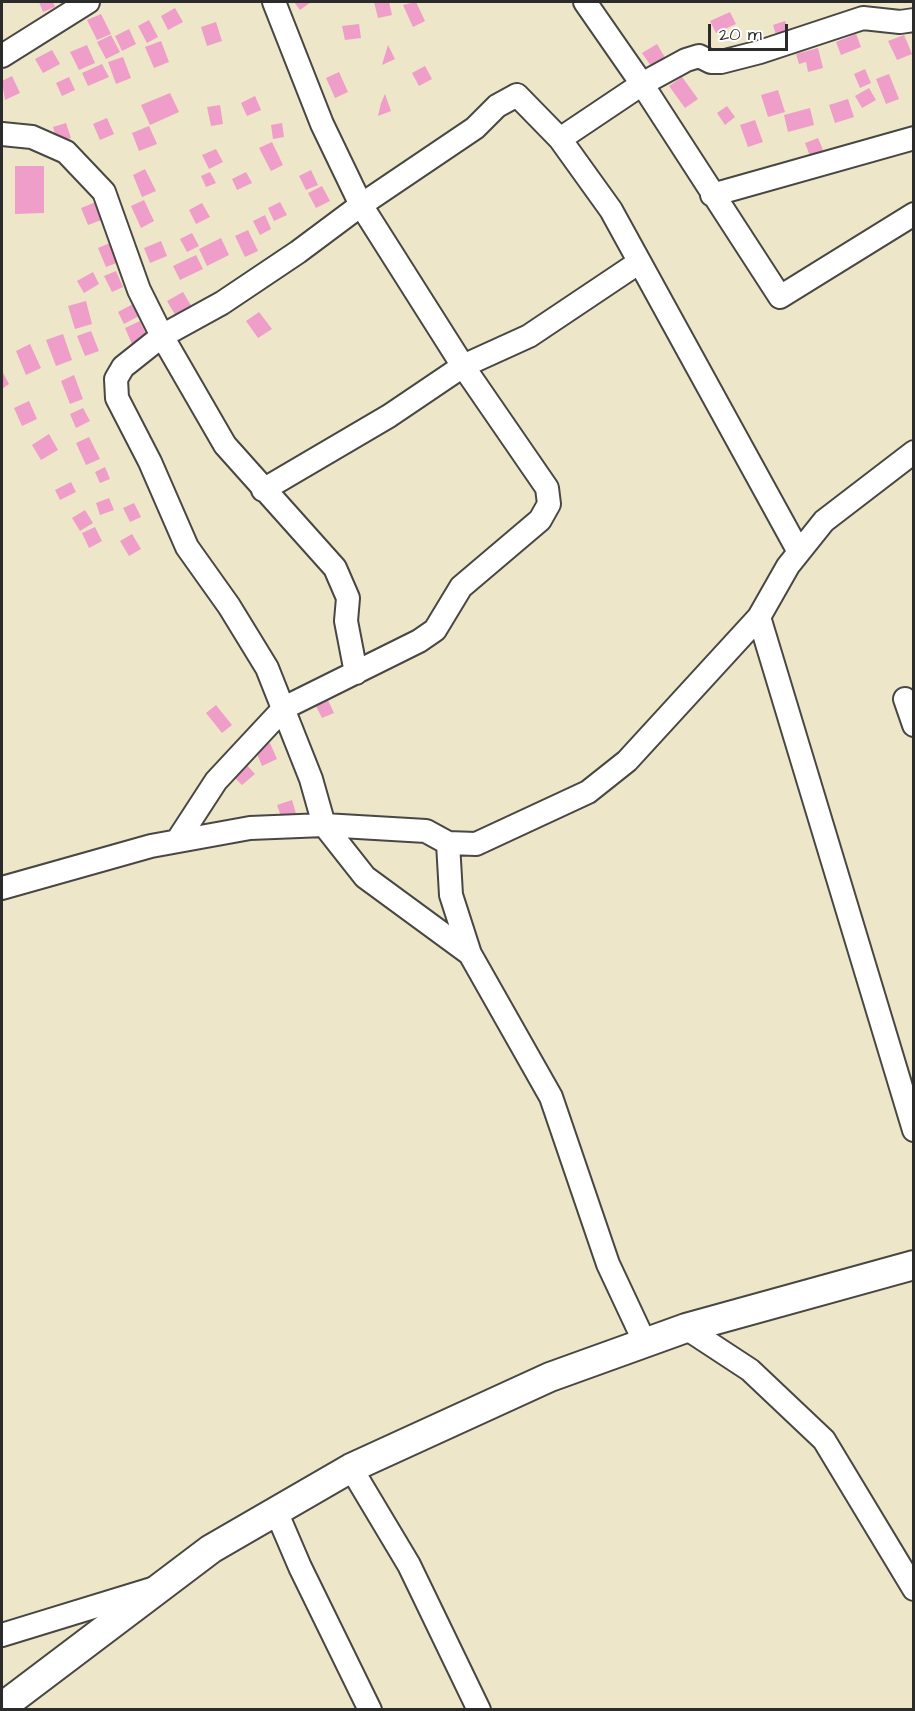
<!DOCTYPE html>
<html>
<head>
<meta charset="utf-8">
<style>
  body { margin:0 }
  #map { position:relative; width:915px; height:1711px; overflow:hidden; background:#ede6c8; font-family:"Architects Daughter",sans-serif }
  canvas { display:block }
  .frame { position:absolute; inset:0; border:3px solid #2b2b2b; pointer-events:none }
  .scale { position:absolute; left:708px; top:24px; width:80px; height:27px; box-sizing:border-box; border:3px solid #2b2b2b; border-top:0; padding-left:8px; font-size:18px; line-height:21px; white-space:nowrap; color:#2b2b2b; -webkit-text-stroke:4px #fff; paint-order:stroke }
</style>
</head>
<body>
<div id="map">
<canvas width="915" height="1711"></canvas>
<div class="frame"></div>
<div class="scale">20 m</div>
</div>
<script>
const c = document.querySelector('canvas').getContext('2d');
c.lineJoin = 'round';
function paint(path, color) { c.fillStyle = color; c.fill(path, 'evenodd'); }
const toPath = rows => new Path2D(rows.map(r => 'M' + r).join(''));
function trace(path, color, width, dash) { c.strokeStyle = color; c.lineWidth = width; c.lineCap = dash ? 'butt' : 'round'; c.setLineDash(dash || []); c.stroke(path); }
paint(toPath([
  [39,2,53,2,55,7,43,12],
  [294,2,311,2,300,10],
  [374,2,389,2,392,15,378,18],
  [416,2,425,21,413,27,403,5],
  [175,8,183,22,168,30,161,16],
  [730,12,736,24,716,33,710,21],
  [101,14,111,34,97,40,87,20],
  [149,20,158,37,147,43,138,26],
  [785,21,791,39,774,45,771,36,776,35,773,25],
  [216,22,222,41,207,46,201,27],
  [359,24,361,38,345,40,342,26],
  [129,29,136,44,122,51,115,36],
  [856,34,861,47,841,55,836,42],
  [111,35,120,52,106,59,97,42],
  [904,35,912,54,897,60,888,41],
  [161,41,169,62,154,68,145,47],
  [657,44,667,61,653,69,642,53],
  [87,45,95,63,79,70,70,52],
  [388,45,395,59,382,65],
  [818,48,823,68,808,72,806,62,799,64,796,54],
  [52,50,60,64,43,73,35,59],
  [123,57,131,78,116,84,108,62],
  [102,64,109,77,88,86,82,73],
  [425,66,432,79,419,86,412,73],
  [865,69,871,83,860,88,854,74],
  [339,72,348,92,335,98,326,78],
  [889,74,899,99,886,104,876,79],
  [12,76,20,93,5,100,2,81],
  [69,77,75,90,62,96,56,83],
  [682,77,698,99,685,108,669,86],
  [869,88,876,100,862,108,855,96],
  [778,90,785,112,768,117,761,95],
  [170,93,179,112,150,125,141,105],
  [385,94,391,111,378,116,381,103],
  [255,96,261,110,247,116,241,103],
  [848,99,854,117,835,123,829,105],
  [220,105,223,124,211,126,207,107],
  [727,106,735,117,725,125,717,113],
  [810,108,814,125,788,132,784,115],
  [107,118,114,134,100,140,93,124],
  [755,120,763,142,748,147,740,125],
  [66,123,71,138,57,142,53,127],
  [282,123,284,137,273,139,271,125],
  [149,126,157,144,139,151,132,133],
  [818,138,823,150,810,156,805,143],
  [272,142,283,165,271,171,259,148],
  [216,149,223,162,209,169,202,155],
  [15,166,44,166,44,213,15,214],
  [145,169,156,191,142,197,133,175],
  [311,170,318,185,306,190,299,176],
  [210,172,216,183,206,187,201,176],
  [246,172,252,183,237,190,232,179],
  [322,186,330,201,316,208,308,193],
  [144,200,154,221,141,228,131,206],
  [96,202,104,219,88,225,81,208],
  [280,202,287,215,274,221,268,208],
  [202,203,210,217,196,224,189,210],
  [265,215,271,229,260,235,253,221],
  [248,230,258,251,245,257,235,236],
  [192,233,199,246,187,252,180,239],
  [221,238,229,255,207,266,199,249],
  [161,241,167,256,150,263,144,248],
  [110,243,119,262,106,267,98,248],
  [196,255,203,269,180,280,173,266],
  [116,271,123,287,112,292,104,276],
  [93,272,99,284,84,293,77,281],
  [183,292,193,309,177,318,167,301],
  [86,301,92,324,75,329,68,306],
  [133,304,139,316,124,324,118,312],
  [259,312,272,329,258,338,246,321],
  [140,321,147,336,132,344,125,328],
  [91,331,99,351,85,356,77,336],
  [63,334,72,360,56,366,46,340],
  [30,344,41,368,26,375,16,351],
  [2,371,9,384,2,389],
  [74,375,83,399,70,404,61,381],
  [29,401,37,419,22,426,14,408],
  [83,408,90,421,76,428,70,414],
  [49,434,58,450,41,460,32,445],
  [89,437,100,459,86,465,76,443],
  [105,467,110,479,100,483,95,472],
  [71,482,76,492,60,500,55,490],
  [109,498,114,510,100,515,96,503],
  [134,503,141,517,130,522,123,508],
  [85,510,93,523,80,531,72,518],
  [95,527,102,541,89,548,82,533],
  [132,534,141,549,129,556,120,541],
  [327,698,334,713,322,718,315,704],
  [216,705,232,725,222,733,206,713],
  [270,743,277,759,262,766,255,749],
  [243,761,255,774,242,785,230,773],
  [292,800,297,817,283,822,277,805]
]), '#ee9ec8');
const minor = toPath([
  [585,2,642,84,780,297,914,214],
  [2,56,88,2],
  [2,134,32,137,66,152,104,192,139,290,162,336,123,367,116,379,117,398,150,462,187,547,229,606,267,668,311,779,324,825,426,831,448,843,476,844,588,792,627,761,759,617,788,566,824,521,914,452],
  [560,139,642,84,686,60,699,56,711,62,721,62,760,52,863,18,900,22,914,20],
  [712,195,914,138],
  [263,490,389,416,463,366,529,336,638,263],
  [759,617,914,1130],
  [356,673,346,621,348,598,335,568,225,445,162,336,222,303,298,252,361,205,475,128,497,106,517,95,560,139,611,210,799,552],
  [905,699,914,725],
  [177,841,216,781,284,708,419,641,435,630,461,587,540,520,549,504,547,488,463,366,361,205,322,124,274,2],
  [448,843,451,895,470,954,551,1097,608,1264,645,1343],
  [2,888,151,846,250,828,324,825,365,877,470,954],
  [686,1328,750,1370,824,1440,914,1589],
  [351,1468,409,1565,479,1710],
  [276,1511,300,1567,370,1710],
  [2,1635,152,1589]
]);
const tertiary = toPath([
  [2,1707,211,1549,351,1468,550,1377,686,1328,914,1265]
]);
trace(minor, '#484743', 26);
trace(tertiary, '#484743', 32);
trace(minor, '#fff', 22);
trace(tertiary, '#fff', 28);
</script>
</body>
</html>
